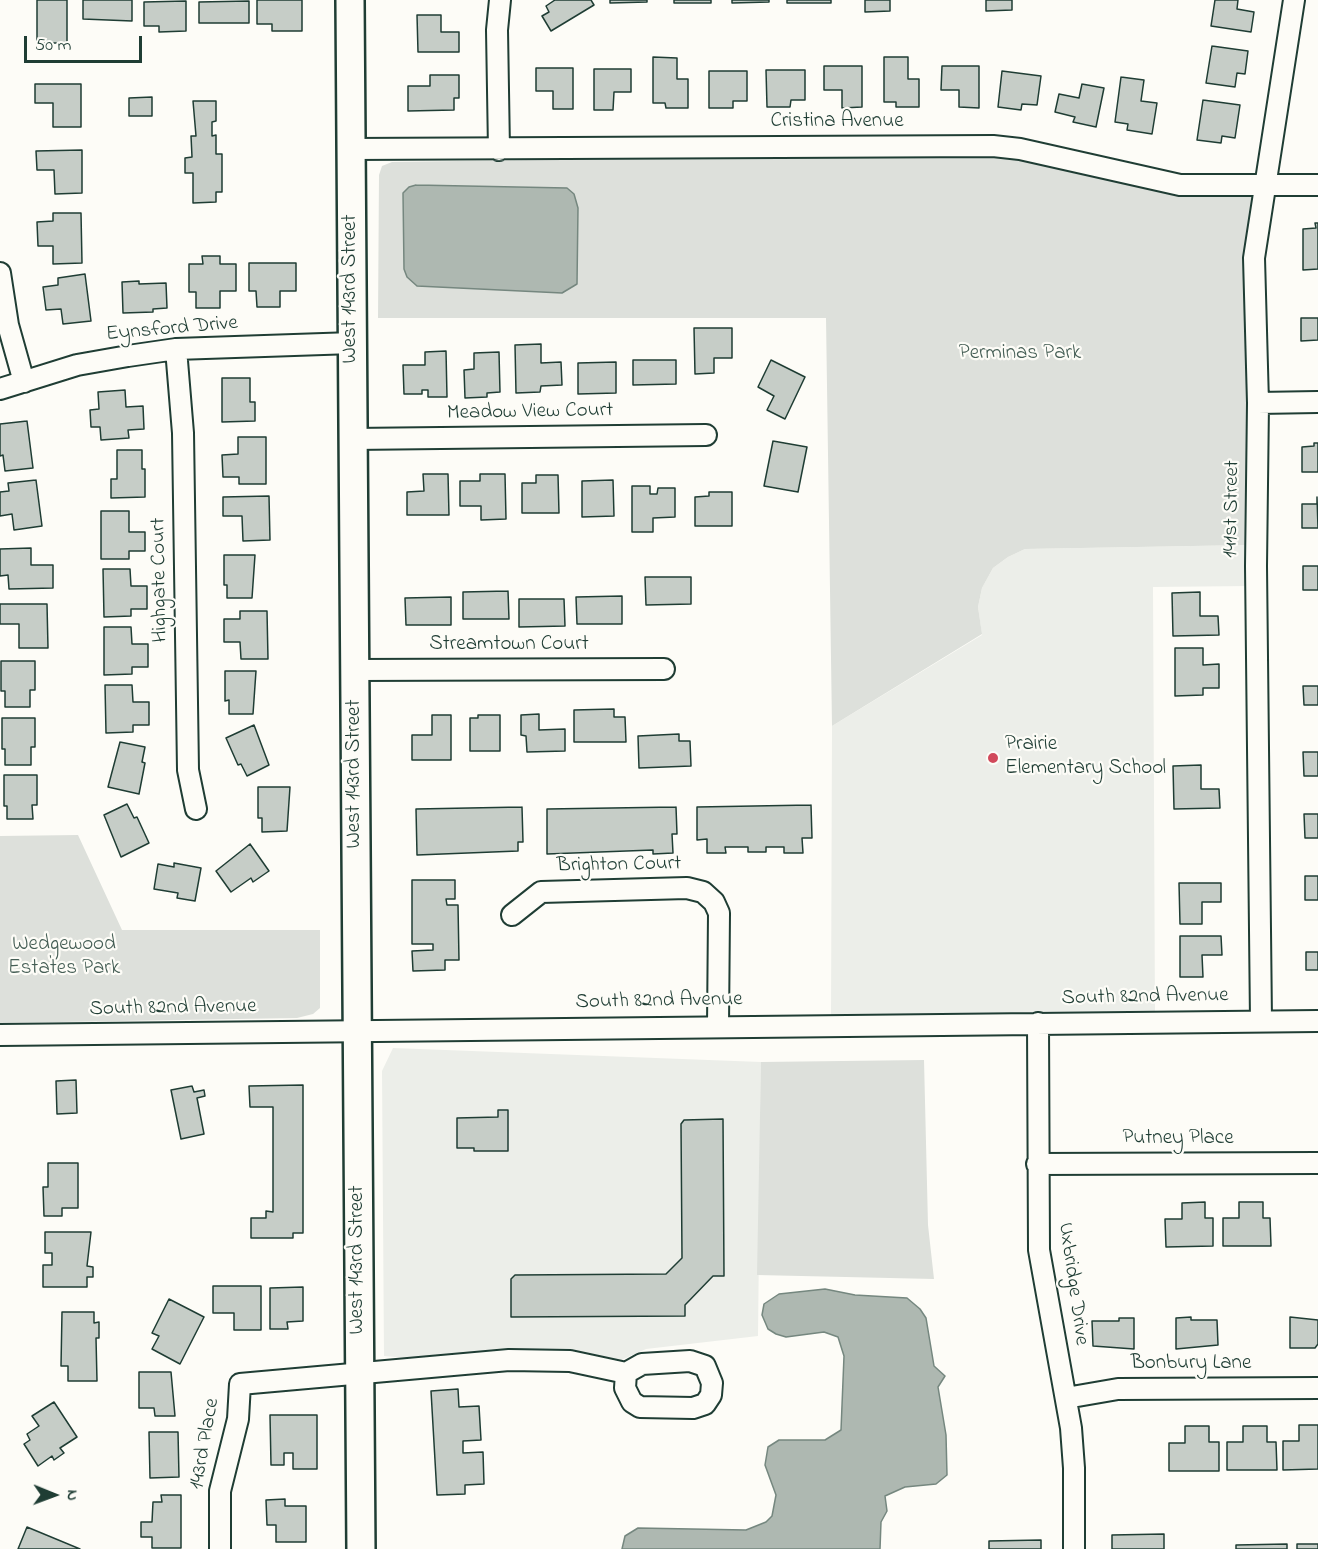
<!DOCTYPE html>
<html>
<head>
<meta charset="utf-8">
<style>
  body { margin:0 }
  #map { position:relative; width:1318px; height:1549px; overflow:hidden; background:#fdfcf7; font-family:"Indie Flower",sans-serif }
  canvas { display:block }
  .north { position:absolute; left:24px; top:1465px; width:60px; height:60px; -webkit-text-stroke:4px #fdfcf7; paint-order:stroke; rotate:91deg; font-size:16px; font-weight:700; line-height:24px; text-align:center; color:#1f3d34 }
  .north::after { content:''; display:block; margin:auto; width:21px; height:27px; background:#1f3d34; clip-path:polygon(50% 0,100% 100%,50% 72%,0 100%) }
  .scale { position:absolute; left:24px; top:36px; width:118px; height:27px; box-sizing:border-box; border:3px solid #1f3d34; border-top:0; padding-left:8px; font-size:18px; line-height:21px; white-space:nowrap; color:#1f3d34; -webkit-text-stroke:4px #fdfcf7; paint-order:stroke }
</style>
</head>
<body>
<div id="map">
<canvas width="1318" height="1549"></canvas>
<div class="north">N</div>
<div class="scale">50 m</div>
</div>
<script>
const c = document.querySelector('canvas').getContext('2d');
c.lineJoin = 'round';
function paint(path, color) { c.fillStyle = color; c.fill(path, 'evenodd'); }
const toPath = rows => new Path2D(rows.map(r => 'M' + r).join(''));
function trace(path, color, width, dash) { c.strokeStyle = color; c.lineWidth = width; c.lineCap = dash ? 'butt' : 'round'; c.setLineDash(dash || []); c.stroke(path); }
function label(font, color, halo, rows, align = 'center') {
  c.font = font + ' "Indie Flower",sans-serif'; c.lineWidth = 4.5; c.setLineDash([]); c.textBaseline = 'middle'; c.strokeStyle = halo; c.fillStyle = color; for (const [text, x, y, turn = 0] of rows) {
    c.save(); c.translate(x, y); c.rotate((+turn || 0) * Math.PI / 180); c.textAlign = isNaN(turn) ? turn : align; if (halo) c.strokeText(text, 0, 0); c.fillText(text, 0, 0); c.restore();
  }
}
paint(toPath([
  [1248,545,1249,586,1153,587,1155,1014,831,1018,832,726,982,635,978,607,982,588,993,568,1008,557,1025,549],
  [393,1048,761,1062,758,1336,646,1349,619,1361,577,1352,417,1359,384,1356,382,1071]
]), '#eceee9');
paint(toPath([
  [992,153,1246,193,1254,197,1248,276,1248,545,1025,549,1008,557,993,568,982,588,978,607,982,634,832,726,826,318,378,318,379,175,382,166,392,162],
  [78,835,122,930,320,930,320,1008,313,1014,297,1018,0,1023,0,836],
  [924,1060,928,1225,934,1279,757,1275,761,1062]
]), '#dde0db');
const water = toPath([
  [416,185,567,188,574,194,578,208,577,284,562,293,417,286,407,277,404,269,403,193,409,187,416,185],
  [825,1289,855,1295,907,1298,920,1309,926,1318,934,1366,945,1376,938,1387,946,1435,947,1475,936,1484,905,1487,885,1496,887,1511,881,1522,880,1549,622,1549,625,1536,638,1528,746,1530,766,1522,772,1516,776,1495,765,1465,768,1447,779,1440,825,1440,841,1430,844,1356,838,1337,824,1332,786,1337,776,1334,768,1329,762,1315,764,1304,779,1294,825,1289]
]);
paint(water, '#aeb8b1');
trace(water, '#75877f', 1.5);
const building = toPath([
  [37,0,67,0,67,43,37,43,37,0],
  [83,0,132,0,132,21,83,19,83,0],
  [257,0,302,0,302,31,272,31,272,24,257,24,257,0],
  [555,0,591,0,594,5,551,31,542,16,549,12,546,6,555,0],
  [610,0,647,0,647,2,610,3,610,0],
  [674,0,711,0,711,3,674,3,674,0],
  [732,0,769,0,769,2,732,3,732,0],
  [787,0,831,0,831,3,787,3,787,0],
  [865,0,890,0,890,11,865,12,865,0],
  [986,0,1012,0,1012,10,986,11,986,0],
  [1215,0,1238,0,1237,9,1254,12,1251,32,1211,26,1215,0],
  [186,1,186,31,159,32,159,26,144,26,144,2,186,1],
  [249,1,249,23,199,23,199,2,249,1],
  [417,15,441,15,441,32,459,32,459,52,418,52,417,15],
  [1212,46,1248,51,1245,74,1237,73,1235,87,1206,83,1212,46],
  [653,57,677,58,677,79,688,79,688,108,666,108,665,103,653,103,653,57],
  [884,57,908,57,908,79,919,79,919,107,896,107,896,102,884,102,884,57],
  [824,66,862,66,862,107,842,108,842,90,824,90,824,66],
  [942,66,979,66,979,108,959,107,959,90,941,90,942,66],
  [536,68,573,68,573,109,553,109,553,91,536,91,536,68],
  [594,69,631,69,631,92,614,92,613,110,594,110,594,69],
  [766,70,805,70,805,100,791,100,790,107,767,107,766,70],
  [709,71,747,71,747,101,733,101,733,108,709,108,709,71],
  [1002,71,1041,76,1037,105,1022,104,1021,110,998,107,1002,71],
  [430,75,459,75,459,98,454,98,454,110,408,111,408,86,430,86,430,75],
  [1121,77,1144,80,1141,101,1157,103,1152,134,1127,130,1128,124,1115,122,1121,77],
  [35,84,81,84,81,127,53,127,53,103,35,103,35,84],
  [1082,84,1104,88,1096,127,1073,122,1075,117,1055,112,1059,94,1079,98,1082,84],
  [152,97,152,116,129,116,129,98,152,97],
  [1203,100,1240,105,1235,138,1222,136,1221,143,1197,140,1203,100],
  [193,101,216,101,216,121,212,122,212,136,216,135,216,154,222,154,222,192,216,192,216,202,193,203,193,173,185,173,185,158,192,157,191,136,196,136,193,101],
  [82,150,82,193,55,194,54,170,37,170,36,151,82,150],
  [53,213,81,213,82,263,53,264,53,246,38,246,37,222,53,221,53,213],
  [1315,223,1318,223,1318,269,1303,270,1303,229,1316,228,1315,223],
  [202,256,220,256,220,264,236,264,236,291,220,291,220,308,196,308,196,292,189,292,189,264,203,264,202,256],
  [249,263,296,263,296,291,280,291,280,307,257,307,256,291,249,291,249,263],
  [85,274,91,321,63,324,61,309,46,310,43,287,58,285,58,278,85,274],
  [139,281,139,284,166,283,167,308,153,309,153,312,123,313,122,282,139,281],
  [1301,318,1318,318,1318,340,1301,341,1301,318],
  [694,328,732,328,732,358,714,358,714,373,695,374,694,328],
  [541,344,541,363,561,362,562,385,541,386,540,392,516,393,515,345,541,344],
  [446,351,447,397,428,397,428,390,422,390,422,394,404,394,403,365,425,365,425,352,446,351],
  [499,352,500,392,487,393,487,397,465,398,464,370,474,369,474,353,499,352],
  [633,360,676,360,676,384,633,385,633,360],
  [771,360,805,377,785,419,767,410,774,396,758,387,771,360],
  [616,362,616,393,578,394,578,363,616,362],
  [222,378,250,378,250,402,255,402,255,421,222,422,222,378],
  [125,390,126,407,143,406,144,429,128,430,129,438,101,440,100,427,91,427,90,410,99,409,98,392,125,390],
  [27,421,33,468,5,471,3,455,0,456,0,424,27,421],
  [238,437,266,437,266,484,239,484,239,477,223,477,222,455,238,454,238,437],
  [773,441,807,447,798,492,764,486,773,441],
  [1314,443,1318,443,1318,472,1302,472,1302,447,1314,446,1314,443],
  [117,450,142,450,142,469,145,469,145,497,111,498,111,479,117,479,117,450],
  [423,474,448,474,449,515,407,515,407,492,424,491,423,474],
  [480,474,505,474,506,519,481,520,481,506,460,506,460,481,480,481,480,474],
  [536,475,558,475,559,513,522,513,522,483,536,483,536,475],
  [36,480,42,526,14,530,12,514,0,516,0,492,9,491,8,483,36,480],
  [613,480,614,516,582,517,582,481,613,480],
  [632,486,650,486,650,494,657,494,658,488,675,488,675,517,653,518,653,532,632,532,632,486],
  [709,492,732,492,732,526,695,526,695,497,709,496,709,492],
  [269,496,270,540,243,541,242,516,223,516,223,497,269,496],
  [1317,497,1318,528,1302,528,1302,504,1317,504,1317,497],
  [101,511,129,511,129,532,145,532,145,551,129,551,129,559,101,559,101,511],
  [31,548,31,565,53,565,53,588,9,589,8,575,0,576,0,549,31,548],
  [224,555,255,555,252,598,227,598,227,585,224,585,224,555],
  [1303,566,1318,566,1318,590,1303,590,1303,566],
  [103,569,130,569,131,586,147,586,147,609,131,609,131,616,104,617,103,569],
  [645,577,691,577,691,604,646,605,645,577],
  [508,591,509,619,463,619,463,592,508,591],
  [1200,592,1200,616,1218,616,1219,635,1173,636,1172,593,1200,592],
  [622,596,622,624,577,624,576,597,622,596],
  [451,597,451,625,406,625,405,598,451,597],
  [519,599,564,599,565,626,519,627,519,599],
  [0,604,47,604,48,648,19,648,19,624,0,624,0,604],
  [240,611,267,611,268,659,241,659,240,642,224,642,224,619,240,619,240,611],
  [104,627,131,627,132,644,148,644,148,667,132,667,132,674,104,675,104,627],
  [1175,648,1203,648,1203,665,1219,664,1219,688,1203,688,1203,695,1175,696,1175,648],
  [1,661,35,661,35,690,30,690,30,707,5,707,5,691,1,691,1,661],
  [225,671,256,671,253,714,229,714,229,700,225,701,225,671],
  [105,685,132,685,133,702,149,702,149,725,133,725,133,732,106,733,105,685],
  [1303,686,1318,686,1318,705,1304,705,1303,686],
  [614,709,614,717,625,717,626,742,574,742,574,710,614,709],
  [539,714,539,730,565,729,565,751,527,752,526,736,521,735,521,715,539,714],
  [432,715,451,715,451,760,412,760,412,735,432,735,432,715],
  [478,715,500,715,500,751,470,751,470,718,478,718,478,715],
  [2,718,35,718,35,747,31,747,31,765,5,765,5,749,2,749,2,718],
  [254,725,269,765,247,776,241,764,238,765,226,738,254,725],
  [679,734,679,741,690,741,691,766,639,768,638,736,679,734],
  [120,742,145,747,142,762,145,763,139,794,108,787,120,742],
  [1303,752,1318,752,1318,776,1304,776,1303,752],
  [1201,765,1201,789,1219,789,1220,808,1174,809,1173,766,1201,765],
  [4,775,37,775,37,805,32,805,33,819,7,819,7,806,4,806,4,775],
  [258,787,290,787,287,831,262,832,262,818,258,818,258,787],
  [127,804,134,818,137,817,149,843,121,857,104,815,127,804],
  [811,805,812,838,802,838,803,853,784,853,784,847,766,847,766,852,748,852,748,847,725,847,726,853,707,853,707,839,697,840,697,807,811,805],
  [522,807,523,842,518,842,518,851,417,855,416,809,522,807],
  [676,807,677,834,672,834,673,853,653,854,653,850,547,854,547,809,676,807],
  [1304,814,1318,814,1318,838,1305,838,1304,814],
  [250,844,269,871,253,882,251,878,231,892,216,871,250,844],
  [174,863,201,868,195,901,177,898,178,893,154,889,158,864,174,867,174,863],
  [1305,876,1318,876,1318,900,1305,900,1305,876],
  [412,880,455,880,455,899,446,899,447,905,458,905,459,960,445,960,445,970,413,971,412,951,433,950,433,944,412,944,412,880],
  [1179,883,1221,883,1221,902,1202,902,1202,924,1180,924,1179,883],
  [1180,936,1221,936,1222,955,1202,955,1203,977,1180,977,1180,936],
  [1306,952,1318,952,1318,970,1306,970,1306,952],
  [76,1080,77,1113,57,1114,56,1081,76,1080],
  [303,1085,303,1233,293,1233,293,1238,251,1238,251,1218,266,1218,266,1211,273,1212,273,1107,250,1107,249,1086,303,1085],
  [192,1086,194,1092,204,1090,205,1096,197,1098,204,1134,181,1139,171,1090,192,1086],
  [498,1110,508,1110,508,1151,474,1151,474,1148,457,1148,457,1118,498,1117,498,1110],
  [723,1119,724,1276,713,1276,685,1305,685,1316,511,1317,511,1279,515,1275,666,1274,682,1258,681,1124,684,1120,723,1119],
  [48,1163,78,1163,78,1208,62,1208,62,1216,44,1216,43,1187,48,1187,48,1163],
  [1205,1202,1205,1218,1213,1218,1213,1246,1166,1247,1165,1219,1182,1219,1182,1203,1205,1202],
  [1239,1202,1263,1202,1263,1218,1270,1218,1271,1246,1223,1246,1223,1218,1239,1218,1239,1202],
  [45,1232,91,1232,87,1266,93,1267,93,1277,87,1277,87,1287,43,1287,43,1265,52,1265,52,1253,45,1253,45,1232],
  [213,1286,261,1286,261,1330,234,1330,234,1313,213,1313,213,1286],
  [303,1287,303,1321,287,1322,288,1329,270,1329,270,1288,303,1287],
  [169,1299,204,1317,180,1364,152,1349,159,1336,152,1333,169,1299],
  [62,1312,94,1312,94,1323,99,1322,99,1338,96,1338,97,1381,68,1381,68,1366,61,1366,62,1312],
  [1191,1317,1191,1320,1217,1320,1218,1345,1176,1349,1176,1318,1191,1317],
  [1290,1317,1318,1320,1318,1344,1315,1348,1290,1348,1290,1317],
  [1119,1318,1134,1318,1134,1349,1093,1346,1092,1321,1119,1321,1119,1318],
  [139,1372,171,1372,175,1416,155,1416,154,1408,139,1408,139,1372],
  [458,1389,459,1407,479,1406,481,1440,463,1441,463,1453,483,1452,484,1484,465,1485,465,1494,437,1495,431,1391,458,1389],
  [54,1402,77,1437,60,1448,64,1453,54,1460,52,1456,38,1466,24,1444,30,1440,27,1434,39,1426,32,1416,54,1402],
  [270,1415,317,1415,317,1469,293,1469,293,1453,284,1453,284,1465,271,1465,270,1415],
  [1299,1425,1318,1425,1318,1469,1283,1470,1283,1441,1299,1441,1299,1425],
  [1185,1426,1209,1426,1209,1442,1219,1442,1219,1471,1169,1471,1169,1443,1185,1443,1185,1426],
  [1243,1426,1267,1426,1267,1442,1276,1442,1277,1470,1227,1470,1227,1442,1243,1442,1243,1426],
  [149,1432,178,1432,179,1477,150,1478,149,1432],
  [161,1495,181,1495,181,1548,152,1548,152,1537,141,1537,141,1522,152,1522,153,1502,162,1502,161,1495],
  [285,1499,285,1506,306,1506,306,1542,276,1542,276,1525,267,1525,266,1500,285,1499],
  [27,1527,80,1549,18,1549,27,1527],
  [1164,1534,1164,1549,1112,1549,1112,1535,1164,1534],
  [1041,1540,1041,1549,989,1549,989,1541,1041,1540],
  [1287,1544,1287,1549,1236,1549,1236,1545,1287,1544],
  [1297,1544,1318,1544,1318,1549,1297,1549,1297,1544]
]);
paint(building, '#c6cdc7');
trace(building, '#1f3d34', 1.5);
const minor = toPath([
  [351,149,993,146,1020,149,1180,185,1318,185],
  [499,150,497,30,500,0],
  [0,273,8,325,24,382],
  [176,349,183,433,188,770,196,809],
  [0,389,77,365,128,356,176,349,353,343],
  [1258,403,1318,402],
  [353,439,706,435],
  [355,670,664,669],
  [512,915,541,892,687,888,703,892,714,902,719,913,718,1026],
  [1261,1021,1256,566,1258,403,1254,258,1294,0],
  [1038,1023,1039,1250,1071,1428,1074,1468,1074,1549],
  [0,1035,1318,1021],
  [1037,1164,1318,1163],
  [1066,1398,1118,1389,1318,1388],
  [220,1549,220,1491,238,1419,240,1384,509,1360,570,1361,626,1373,642,1364,690,1361,705,1366,712,1383,711,1395,705,1404,693,1408,640,1407,632,1402,625,1388,626,1373]
]);
const secondary = toPath([
  [350,0,361,1549]
]);
trace(minor, '#1f3d34', 24);
trace(secondary, '#1f3d34', 32);
trace(minor, '#fdfcf7', 20);
trace(secondary, '#fdfcf7', 27);
for (const [x, y, r, color] of [
  [993,758,6,"#d1495b"]
]) { const dot = new Path2D(); dot.arc(x, y, r, 0, 2 * Math.PI); c.fillStyle = color; c.fill(dot); trace(dot, '#fdfcf7', 2); }
label('21px', '#1f3d34', '#fdfcf7', [
  ["Cristina Avenue",837,123],
  ["West 143rd Street",352,289,-90],
  ["Eynsford Drive",172,330,-5],
  ["Meadow View Court",530,413,-1],
  ["141st Street",1233,509,-89],
  ["Highgate Court",161,580,-91],
  ["Streamtown Court",509,646],
  ["West 143rd Street",356,774,-90],
  ["Brighton Court",619,866,-1],
  ["South 82nd Avenue",1145,998,-1],
  ["South 82nd Avenue",659,1002,-1],
  ["South 82nd Avenue",173,1009,-1],
  ["Putney Place",1178,1140],
  ["West 143rd Street",359,1260,-90],
  ["Uxbridge Drive",1072,1284,82],
  ["Bonbury Lane",1191,1365],
  ["143rd Place",206,1444,-80]
]);
label('21px', '#455e55', '#fdfcf7', [
  ["Perminas Park",1020,355],
  ["Wedgewood",64,946],
  ["Estates Park",64,970]
]);
label('21px', '#1f3d34', '#fdfcf7', [
  ["Prairie",1005,746],
  ["Elementary School",1005,770]
], 'left');
</script>
</body>
</html>
